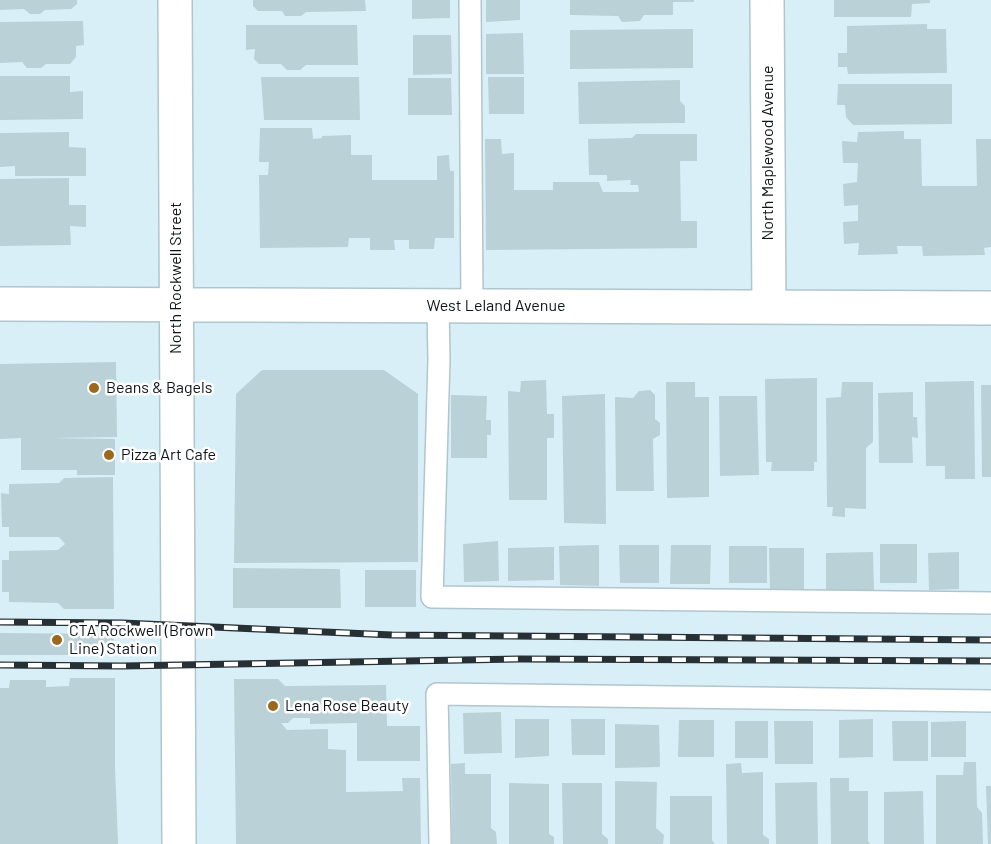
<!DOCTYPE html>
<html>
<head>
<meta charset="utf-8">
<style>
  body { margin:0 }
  canvas { display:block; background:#d8eff7 }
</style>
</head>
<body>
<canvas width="991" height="844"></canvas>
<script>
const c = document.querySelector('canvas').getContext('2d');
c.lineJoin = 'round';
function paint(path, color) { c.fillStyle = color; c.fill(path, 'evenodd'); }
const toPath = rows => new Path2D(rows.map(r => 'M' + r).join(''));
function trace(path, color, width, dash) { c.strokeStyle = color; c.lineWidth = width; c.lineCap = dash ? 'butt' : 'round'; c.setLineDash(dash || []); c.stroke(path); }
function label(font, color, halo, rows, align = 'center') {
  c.font = font + ' Barlow,sans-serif'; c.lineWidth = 5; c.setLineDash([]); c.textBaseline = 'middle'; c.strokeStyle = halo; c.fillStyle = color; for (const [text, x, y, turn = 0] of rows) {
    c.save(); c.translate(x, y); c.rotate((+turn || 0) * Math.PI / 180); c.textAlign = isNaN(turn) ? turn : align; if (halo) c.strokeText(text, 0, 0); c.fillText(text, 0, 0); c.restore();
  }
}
paint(toPath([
  [0,0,77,0,77,4,71,9,45,10,40,14,30,14,24,9,0,10],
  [253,0,365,0,366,11,306,12,301,16,285,16,282,11,258,11,253,6],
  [412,0,450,0,450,18,412,19],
  [486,0,520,0,520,20,486,22],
  [570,0,694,0,694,2,673,2,673,15,644,15,640,21,622,22,618,16,570,15],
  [834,0,930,0,930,3,912,4,911,17,834,17],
  [83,21,84,45,76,46,76,57,70,64,46,64,41,68,27,68,22,62,0,63,0,22],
  [927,24,927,29,946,29,947,73,848,74,847,67,838,67,838,53,847,53,847,26],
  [246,25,357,25,358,65,306,65,300,70,287,70,281,64,259,64,254,59,255,49,246,50],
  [693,29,693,68,570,69,570,30],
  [523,33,524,74,486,74,486,34],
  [413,35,451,35,452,74,413,75],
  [0,76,70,76,70,92,83,91,83,119,0,120],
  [261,77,359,77,360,120,264,120],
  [488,77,524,77,524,114,489,114],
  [408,78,451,78,452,115,408,115],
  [680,80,680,101,685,106,685,123,579,124,578,82],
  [838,84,952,84,952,124,853,125,846,117,845,105,837,105],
  [260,128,312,128,313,139,322,138,322,136,351,135,351,155,372,155,372,180,437,180,437,156,449,155,450,171,454,171,454,238,435,238,434,249,409,249,409,240,394,240,395,250,370,250,370,238,349,238,348,247,260,248,259,175,268,175,269,162,259,162],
  [904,131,904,139,921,139,922,186,977,186,976,139,991,139,991,247,984,248,985,255,923,256,922,246,897,246,898,254,858,255,859,243,844,244,843,222,858,221,858,205,844,206,843,184,857,182,858,163,843,163,842,141,857,142,858,132],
  [69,132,69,147,86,148,86,176,15,176,15,166,0,167,0,133],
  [636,134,697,134,697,161,680,161,681,221,697,221,697,248,486,250,485,139,501,139,502,154,514,153,514,190,553,190,553,182,599,182,603,192,639,192,638,185,630,185,631,180,607,181,607,175,589,175,588,139,632,138],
  [69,178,69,205,86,205,86,227,70,226,71,245,0,246,0,179],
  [116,362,117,437,50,438,115,439,115,475,77,475,77,470,21,470,21,438,0,439,0,364],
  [262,370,384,370,418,394,418,562,234,563,236,394],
  [817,378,817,462,814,462,814,471,771,471,772,462,766,462,765,379],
  [546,380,547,414,554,414,554,438,547,438,547,500,509,500,508,391,520,392,521,381],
  [974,381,975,479,945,479,945,466,926,466,925,382],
  [666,382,695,382,695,397,709,397,709,497,667,498],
  [842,382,873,382,873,442,866,448,866,509,845,508,845,517,832,516,833,507,827,507,826,398,841,397],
  [981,385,991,385,991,477,982,477],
  [650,390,655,395,655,419,660,423,660,435,653,439,654,491,616,491,615,397,633,398,639,391],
  [913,392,913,417,917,417,918,438,912,437,913,463,879,463,878,393],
  [605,394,606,524,564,523,562,396],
  [451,395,487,396,486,420,491,420,491,435,487,435,487,458,451,458],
  [719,396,757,396,759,475,720,476],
  [113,477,114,609,64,609,58,603,9,602,9,592,2,592,2,560,9,560,9,551,58,550,65,544,59,537,9,537,9,527,2,527,1,493,9,494,9,484,59,483,64,478],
  [498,541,499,581,464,582,463,544],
  [880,544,917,544,917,583,880,583],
  [599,545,599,586,560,585,559,546],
  [619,545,659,545,659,583,620,583],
  [671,545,711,545,710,584,670,584],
  [729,546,767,546,767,583,729,583],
  [554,547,554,580,508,581,508,548],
  [769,548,804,548,804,590,770,590],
  [873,552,874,590,826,591,826,553],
  [959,552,959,589,929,590,928,553],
  [233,568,340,569,341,608,233,608],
  [365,570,416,570,416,607,365,607],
  [0,633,114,634,114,655,0,655],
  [70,678,115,678,115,766,118,844,0,844,0,688,9,688,10,680,46,680,46,687,69,686],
  [234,679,278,679,285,686,386,685,387,726,420,726,420,761,357,761,357,723,310,724,310,718,293,718,288,723,281,723,287,730,328,729,328,749,346,750,346,792,403,791,402,778,420,778,421,844,236,844],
  [501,712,502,753,464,754,463,713],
  [515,719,549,719,549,756,515,758],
  [571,719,605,719,605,755,572,755],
  [873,719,873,757,839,758,839,720],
  [679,720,714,720,714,757,678,757],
  [735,721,768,721,768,758,735,758],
  [774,721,813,721,813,764,775,764],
  [892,721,928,721,928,761,893,761],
  [966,721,966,757,931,757,931,722],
  [615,724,659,725,660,767,615,768],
  [964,762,976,762,977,807,982,813,983,844,936,844,936,775,963,775],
  [465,763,465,774,491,774,491,828,496,832,497,844,452,844,451,764],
  [741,763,742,773,763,772,763,835,769,839,769,844,727,844,726,764],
  [830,778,849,778,849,791,868,791,868,841,870,844,831,844],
  [615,781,657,782,656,828,664,835,663,844,615,844],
  [817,782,818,844,776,844,775,783],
  [509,783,549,784,549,834,554,837,554,844,509,844],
  [562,783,602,783,602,834,608,839,608,844,563,844],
  [986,786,991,786,991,844,988,844],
  [923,791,924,844,884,844,884,792],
  [670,796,712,796,712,840,715,844,670,844]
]), '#bbd1d8');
const lane = toPath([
  [470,0,472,306],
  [438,305,439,359,432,597,991,603],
  [440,844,437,694,991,701]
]);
const street = toPath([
  [175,0,179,844],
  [767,0,769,307],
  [0,304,991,308]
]);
trace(lane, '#b0c6ce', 24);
trace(street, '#b0c6ce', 36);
trace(lane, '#fff', 21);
trace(street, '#fff', 33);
const rail = toPath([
  [0,622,123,623,392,635,991,640],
  [0,665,122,666,519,659,991,661]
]);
trace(rail, '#273034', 7);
trace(rail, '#fff', 4.5, [14]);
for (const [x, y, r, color] of [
  [94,388,6,"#9b681d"],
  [109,455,6,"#9b681d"],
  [57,640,6,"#9b681d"],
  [273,706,6,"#9b681d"]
]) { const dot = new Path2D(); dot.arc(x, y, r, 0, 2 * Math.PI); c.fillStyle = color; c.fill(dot); trace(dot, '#fff', 2); }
label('16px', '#0d1518', '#fff', [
  ["North Maplewood Avenue",768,153,-90],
  ["North Rockwell Street",176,278,-90],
  ["West Leland Avenue",496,306]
]);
label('16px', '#0d1518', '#fff', [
  ["Beans & Bagels",106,388],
  ["Pizza Art Cafe",121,455],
  ["CTA Rockwell (Brown",69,631],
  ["Line) Station",69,649],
  ["Lena Rose Beauty",285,706]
], 'left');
</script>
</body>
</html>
